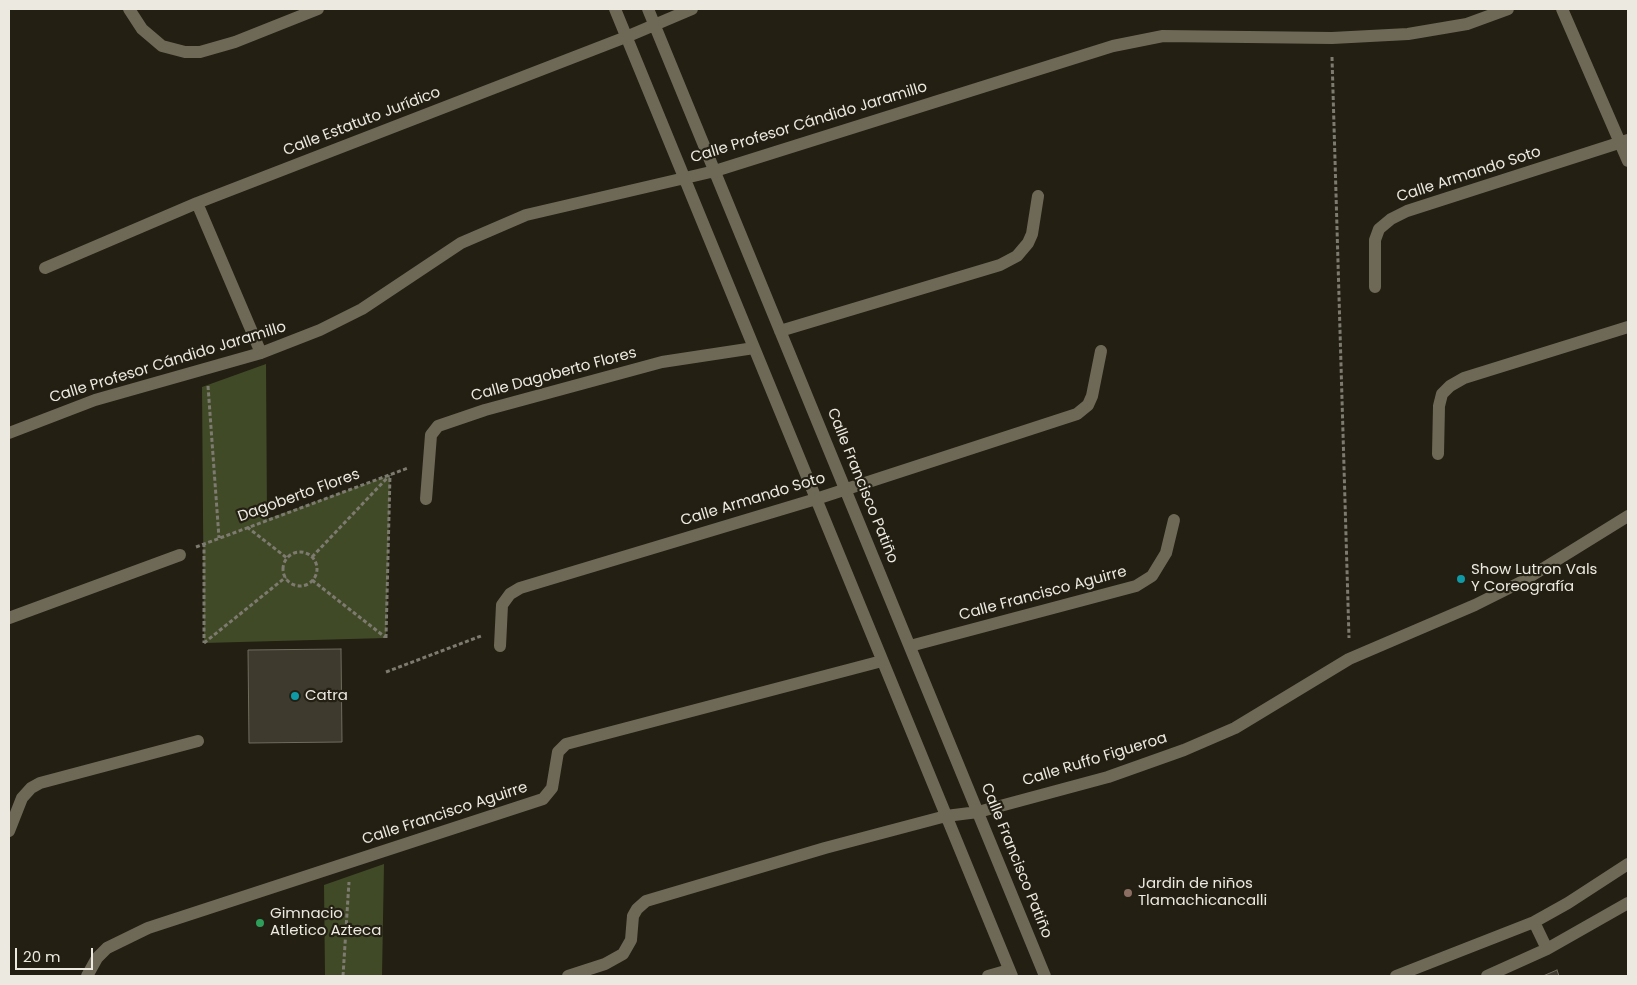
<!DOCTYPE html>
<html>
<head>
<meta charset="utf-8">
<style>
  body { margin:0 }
  #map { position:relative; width:1637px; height:985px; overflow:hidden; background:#231f13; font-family:Poppins,sans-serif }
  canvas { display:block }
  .frame { position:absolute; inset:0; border:10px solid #ece9e1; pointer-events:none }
  .scale { position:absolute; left:15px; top:948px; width:78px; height:22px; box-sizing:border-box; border:2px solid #ece9e1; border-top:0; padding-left:6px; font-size:15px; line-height:18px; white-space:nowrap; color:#ece9e1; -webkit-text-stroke:4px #231f13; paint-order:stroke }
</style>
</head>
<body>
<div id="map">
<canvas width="1637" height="985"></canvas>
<div class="frame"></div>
<div class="scale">20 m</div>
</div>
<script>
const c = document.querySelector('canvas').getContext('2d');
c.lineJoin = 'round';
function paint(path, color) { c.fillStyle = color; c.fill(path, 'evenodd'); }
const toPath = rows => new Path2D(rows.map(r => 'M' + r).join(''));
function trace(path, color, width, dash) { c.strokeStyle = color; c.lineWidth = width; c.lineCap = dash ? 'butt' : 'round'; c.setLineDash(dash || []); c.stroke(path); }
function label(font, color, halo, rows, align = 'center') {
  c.font = font + ' Poppins,sans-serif'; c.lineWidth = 4.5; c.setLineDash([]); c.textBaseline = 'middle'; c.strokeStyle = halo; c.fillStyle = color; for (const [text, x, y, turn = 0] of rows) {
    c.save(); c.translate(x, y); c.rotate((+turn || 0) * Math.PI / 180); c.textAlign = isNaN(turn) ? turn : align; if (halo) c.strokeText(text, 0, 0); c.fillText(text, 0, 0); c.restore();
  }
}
paint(toPath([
  [266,364,267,519,390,475,386,638,204,643,202,387],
  [384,864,382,976,325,976,324,885]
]), '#414a27');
const building = toPath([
  [341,649,342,742,249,743,248,650,341,649],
  [1557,970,1559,976,1543,976,1557,970]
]);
paint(building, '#3e3a2d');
trace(building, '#706c5e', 1);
trace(toPath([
  [1332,57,1349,638],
  [208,386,219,538],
  [247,527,287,558],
  [204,543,204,643],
  [196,547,408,468],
  '283 569a17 17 0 1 1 34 0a17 17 0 1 1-34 0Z',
  [312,557,389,476],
  [312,580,385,637],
  [386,638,390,475],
  [204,643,286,577],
  [386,672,481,636],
  [343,976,349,882]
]), '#7d7a70', 3, [4, 2.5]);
trace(toPath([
  [129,9,142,29,162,46,185,52,200,52,235,42,318,9]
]), '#6e6956', 12);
trace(toPath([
  [615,9,1012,976],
  [648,9,1045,976],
  [1562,9,1628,161],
  [197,203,261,353],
  [45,268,197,203,626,37,692,9],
  [1375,287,1375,240,1379,229,1391,219,1407,211,1628,140],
  [780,331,1000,265,1017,256,1028,243,1032,234,1038,196],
  [9,433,95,400,261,353,320,330,362,309,461,243,526,215,715,171,1113,46,1163,36,1332,38,1408,34,1467,24,1508,9],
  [1438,454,1439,406,1442,394,1450,386,1464,378,1628,327],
  [426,499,431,435,438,426,485,410,662,362,754,348],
  [9,618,180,555],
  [500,646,502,605,510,594,520,588,816,499,1077,414,1088,405,1092,396,1101,351],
  [910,646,1136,586,1152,576,1166,553,1174,520],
  [9,831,22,798,31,788,40,783,198,741],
  [1534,922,1547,949],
  [87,976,97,958,107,948,148,928,543,799,552,788,558,752,566,744,882,661],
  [568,976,605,964,623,954,631,940,633,916,637,909,646,901,825,848,946,816,978,812,1108,777,1184,750,1235,728,1349,659,1475,605,1523,581,1628,516],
  [988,976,1009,970],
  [1396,976,1534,922,1568,903,1628,864],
  [1487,976,1547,949,1628,903]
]), '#6e6956', 12);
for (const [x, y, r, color] of [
  [1461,579,5,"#0f9aa8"],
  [295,696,5,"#0f9aa8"],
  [1128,893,5,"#8d6e63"],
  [260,923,5,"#2e9e5b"]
]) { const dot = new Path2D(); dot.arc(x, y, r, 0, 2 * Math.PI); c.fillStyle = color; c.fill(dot); trace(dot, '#231f13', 2); }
label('15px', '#ece9e1', '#231f13', [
  ["Calle Estatuto Jurídico",362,122,-21],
  ["Calle Profesor Cándido Jaramillo",809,123,-17],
  ["Calle Armando Soto",1469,175,-18],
  ["Calle Profesor Cándido Jaramillo",168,363,-17],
  ["Calle Dagoberto Flores",554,375,-15],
  ["Calle Francisco Patiño",862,486,68],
  ["Dagoberto Flores",299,496,-20],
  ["Calle Armando Soto",753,500,-17],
  ["Calle Francisco Aguirre",1043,594,-15],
  ["Calle Ruffo Figueroa",1095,760,-17],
  ["Calle Francisco Aguirre",445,814,-18],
  ["Calle Francisco Patiño",1016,861,68]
]);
label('15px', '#ece9e1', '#231f13', [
  ["Show Lutron Vals",1471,570],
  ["Y Coreografía",1471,587],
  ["Catra",305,696],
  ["Jardin de niños",1138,884],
  ["Tlamachicancalli",1138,901],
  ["Gimnacio",270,914],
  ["Atletico Azteca",270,931]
], 'left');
</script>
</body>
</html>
